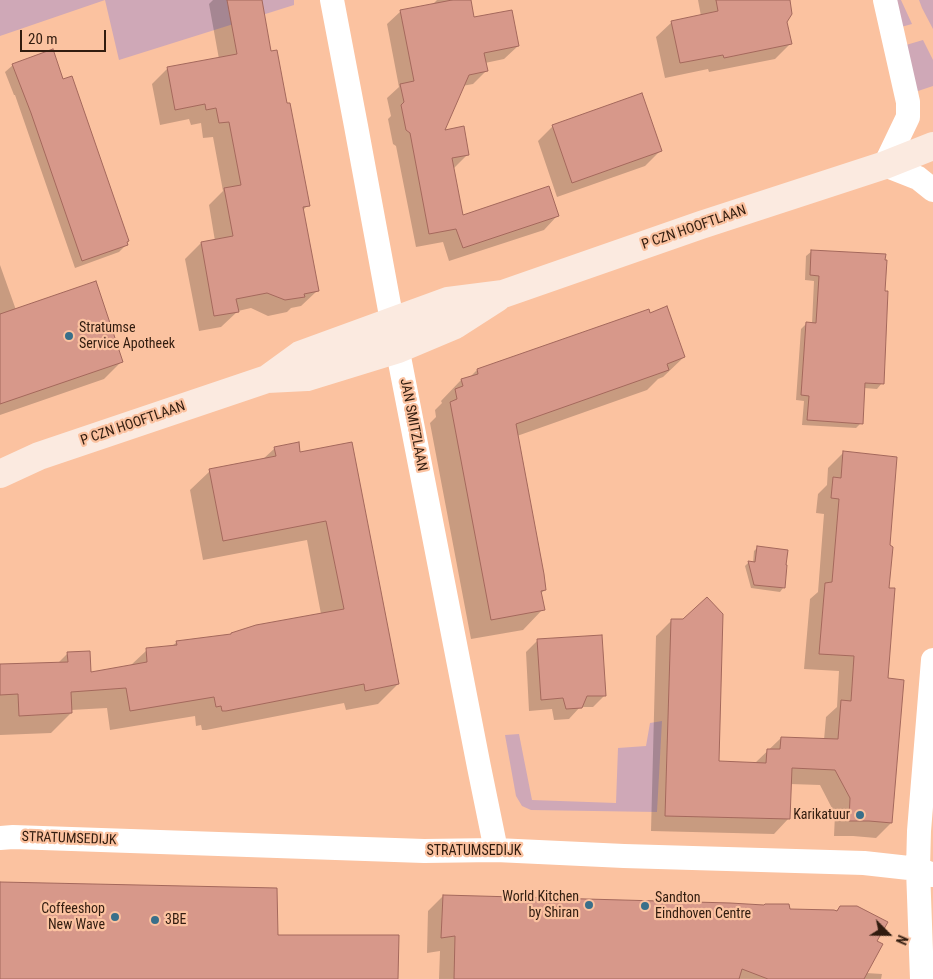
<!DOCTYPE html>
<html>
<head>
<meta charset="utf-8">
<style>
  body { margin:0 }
  #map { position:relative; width:933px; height:979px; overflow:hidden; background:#fbc2a0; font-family:"Roboto Condensed",sans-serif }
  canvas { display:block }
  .north { position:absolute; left:863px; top:909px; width:50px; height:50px; -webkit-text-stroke:4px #fbc2a0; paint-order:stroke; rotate:113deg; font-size:14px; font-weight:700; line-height:20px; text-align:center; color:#311c0f }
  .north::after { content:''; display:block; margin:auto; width:18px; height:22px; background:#311c0f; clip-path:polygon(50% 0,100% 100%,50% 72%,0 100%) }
  .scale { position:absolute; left:20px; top:30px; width:86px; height:22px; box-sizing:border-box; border:2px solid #311c0f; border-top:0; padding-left:6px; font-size:15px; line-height:18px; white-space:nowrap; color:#311c0f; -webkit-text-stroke:4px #fbc2a0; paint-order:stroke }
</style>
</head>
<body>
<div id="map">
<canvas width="933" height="979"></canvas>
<div class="north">N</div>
<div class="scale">20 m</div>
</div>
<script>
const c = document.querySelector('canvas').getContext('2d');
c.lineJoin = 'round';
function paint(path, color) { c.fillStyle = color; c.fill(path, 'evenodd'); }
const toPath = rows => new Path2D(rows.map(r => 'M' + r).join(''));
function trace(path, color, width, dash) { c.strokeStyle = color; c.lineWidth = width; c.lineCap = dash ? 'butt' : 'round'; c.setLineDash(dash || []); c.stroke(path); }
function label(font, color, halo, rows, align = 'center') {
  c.font = font + ' "Roboto Condensed",sans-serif'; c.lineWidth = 4.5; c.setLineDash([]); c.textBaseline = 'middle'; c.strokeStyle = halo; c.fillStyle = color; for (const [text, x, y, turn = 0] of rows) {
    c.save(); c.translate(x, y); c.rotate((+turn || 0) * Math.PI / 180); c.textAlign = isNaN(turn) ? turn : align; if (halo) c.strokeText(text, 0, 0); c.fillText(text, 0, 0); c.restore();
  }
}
paint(toPath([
  [0,0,294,0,294,5,119,60,105,0,0,36],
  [895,0,901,0,912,24,901,27],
  [919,0,933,0,933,29,922,8],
  [923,40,933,60,933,86,915,92,906,45],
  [662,721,657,812,531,810,522,806,516,796,505,735,519,734,532,800,616,803,618,748,646,746,650,723]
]), '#cfa8b7');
paint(toPath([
  [213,0,260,0,270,52,308,205,302,211,317,291,301,306,291,308,287,312,268,316,251,308,238,311,221,327,199,331,185,259,201,243,215,241,209,205,223,191,213,137,203,138,201,123,191,125,189,119,160,125,152,84,168,68,219,59,209,4],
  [437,0,470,0,473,19,518,46,504,59,485,63,486,71,473,84,462,86,443,132,468,154,454,168,453,168,462,216,557,216,544,230,449,261,443,242,416,247,396,146,393,144,388,119,391,116,387,98,399,87,387,24,401,11,432,5],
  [698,0,785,0,786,21,790,44,775,59,709,72,708,69,665,78,656,37,672,22,701,16],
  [13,65,126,242,127,244,119,252,75,268,15,95,14,95,5,72],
  [553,126,660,151,645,166,557,197,538,141],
  [812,251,882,383,877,389,864,388,861,423,856,428,802,425,804,401,796,400,801,329,806,324,812,324,814,281,805,280,806,256],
  [0,265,16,310,122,361,104,379,0,415],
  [684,357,663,377,658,379,647,390,517,436,545,590,540,594,543,609,523,630,471,639,430,423,436,417,435,410,442,403,441,401,461,380,469,378,477,370],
  [275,448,299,453,398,684,378,704,346,710,344,703,206,730,202,730,201,725,196,726,195,716,110,730,107,708,71,710,71,713,51,733,0,735,0,665,57,664,68,653,90,674,130,666,147,650,172,646,177,642,230,636,321,614,307,540,203,560,190,490,210,471,262,460],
  [844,452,889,546,887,589,886,680,891,823,876,838,853,836,834,836,835,814,820,785,790,784,789,818,774,834,651,831,656,636,671,621,717,762,754,764,781,738,824,740,826,717,837,707,839,671,804,669,810,599,818,592,824,514,816,513,818,494,827,485,828,468],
  [757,548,786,566,783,588,780,592,751,588,745,566,749,562,753,563,754,551],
  [537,641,605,695,593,707,580,707,569,719,554,720,552,709,529,711,526,652],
  [443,896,835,912,840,907,875,942,866,973,882,974,881,979,439,979,440,951,427,953,428,911]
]), '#0003');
const building = toPath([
  [227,0,262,0,271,51,277,50,287,103,290,103,310,206,303,207,319,291,304,294,305,297,285,300,267,293,236,299,239,312,214,316,201,242,233,236,224,188,241,185,229,122,219,123,216,108,206,110,205,104,175,110,167,67,237,54,227,0],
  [452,0,471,0,474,17,512,10,519,46,484,53,488,71,469,75,445,130,464,126,469,155,452,158,463,215,549,186,559,216,463,248,456,229,429,234,410,133,406,130,401,105,404,102,400,84,414,81,400,10,452,0],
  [716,0,790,0,792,14,787,22,792,44,724,58,723,55,680,63,671,21,718,11,716,0],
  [53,49,63,79,72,76,129,241,127,242,128,245,82,261,31,113,12,64,53,49],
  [642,93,662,151,572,183,552,125,642,93],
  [811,250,886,254,885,260,887,260,885,291,888,291,884,384,865,383,863,424,807,420,809,396,801,395,806,322,816,323,819,276,810,275,811,250],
  [96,281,123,362,0,404,0,314,96,281],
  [667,306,685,357,667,364,669,370,516,424,544,574,546,590,541,591,545,610,491,620,450,402,457,399,455,389,463,386,461,379,478,374,477,369,649,309,650,313,667,306],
  [299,442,300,452,352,442,399,684,365,691,364,684,226,711,222,711,221,706,216,707,214,697,130,711,126,688,71,692,72,713,19,716,18,694,0,695,0,664,68,662,67,652,90,651,91,672,147,662,146,648,177,645,176,641,231,634,231,633,256,625,344,609,326,521,223,541,209,469,276,456,274,447,299,442],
  [843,451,897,457,890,545,893,547,889,588,895,588,888,678,904,680,892,823,869,821,849,821,850,798,835,770,792,768,790,819,665,816,671,619,683,619,707,597,723,614,719,761,766,763,767,749,780,749,781,737,838,739,841,700,851,701,854,656,819,654,825,583,832,582,839,499,831,498,833,477,841,478,843,451],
  [757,546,788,550,786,565,787,565,785,588,754,585,748,561,755,562,757,546],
  [602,635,606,696,587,696,582,708,566,709,563,698,541,700,537,639,602,635],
  [0,882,277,888,278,935,399,935,398,979,0,979,0,882],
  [443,895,730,903,764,905,765,904,789,904,790,909,834,910,837,911,840,906,857,906,888,922,877,941,883,944,864,979,768,979,742,969,739,979,454,979,455,936,441,938,443,895]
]);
paint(building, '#d7988a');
trace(building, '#a4685c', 1);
trace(toPath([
  [332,0,356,126,392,321,479,767,496,850],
  [885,0,908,102,908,117,885,165,918,178,933,190],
  [0,838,13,837,424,851,496,850,624,856,864,863,918,869,933,875],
  [922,979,918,869,919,831,933,660]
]), '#fff', 24);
trace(toPath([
  [267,379,300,355,448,301,503,294,701,225,885,165,933,146],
  [0,474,39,456,267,379,307,377,398,349,455,325,497,298]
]), '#fbeae0', 28);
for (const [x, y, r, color] of [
  [69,336,5,"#396f8a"],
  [860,815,5,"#396f8a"],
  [589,905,5,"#396f8a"],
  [645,906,5,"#396f8a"],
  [115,917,5,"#396f8a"],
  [155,920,5,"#396f8a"]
]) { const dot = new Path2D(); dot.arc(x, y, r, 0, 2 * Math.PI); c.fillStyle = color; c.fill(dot); trace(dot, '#fbc2a0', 2); }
label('14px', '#311c0f', '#fbc2a0', [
  ["P CZN HOOFTLAAN",694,228,-19],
  ["P CZN HOOFTLAAN",133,424,-19],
  ["JAN SMITZLAAN",413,425,79],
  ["STRATUMSEDIJK",69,839,2],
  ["STRATUMSEDIJK",474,851]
]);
label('14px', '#311c0f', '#fbc2a0', [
  ["Stratumse",79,328],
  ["Service Apotheek",79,344],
  ["Karikatuur",850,815,"right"],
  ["World Kitchen",579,897,"right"],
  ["by Shiran",579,913,"right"],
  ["Sandton",655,898],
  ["Eindhoven Centre",655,914],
  ["Coffeeshop",105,909,"right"],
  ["New Wave",105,925,"right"],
  ["3BE",165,920]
], 'left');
</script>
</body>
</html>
